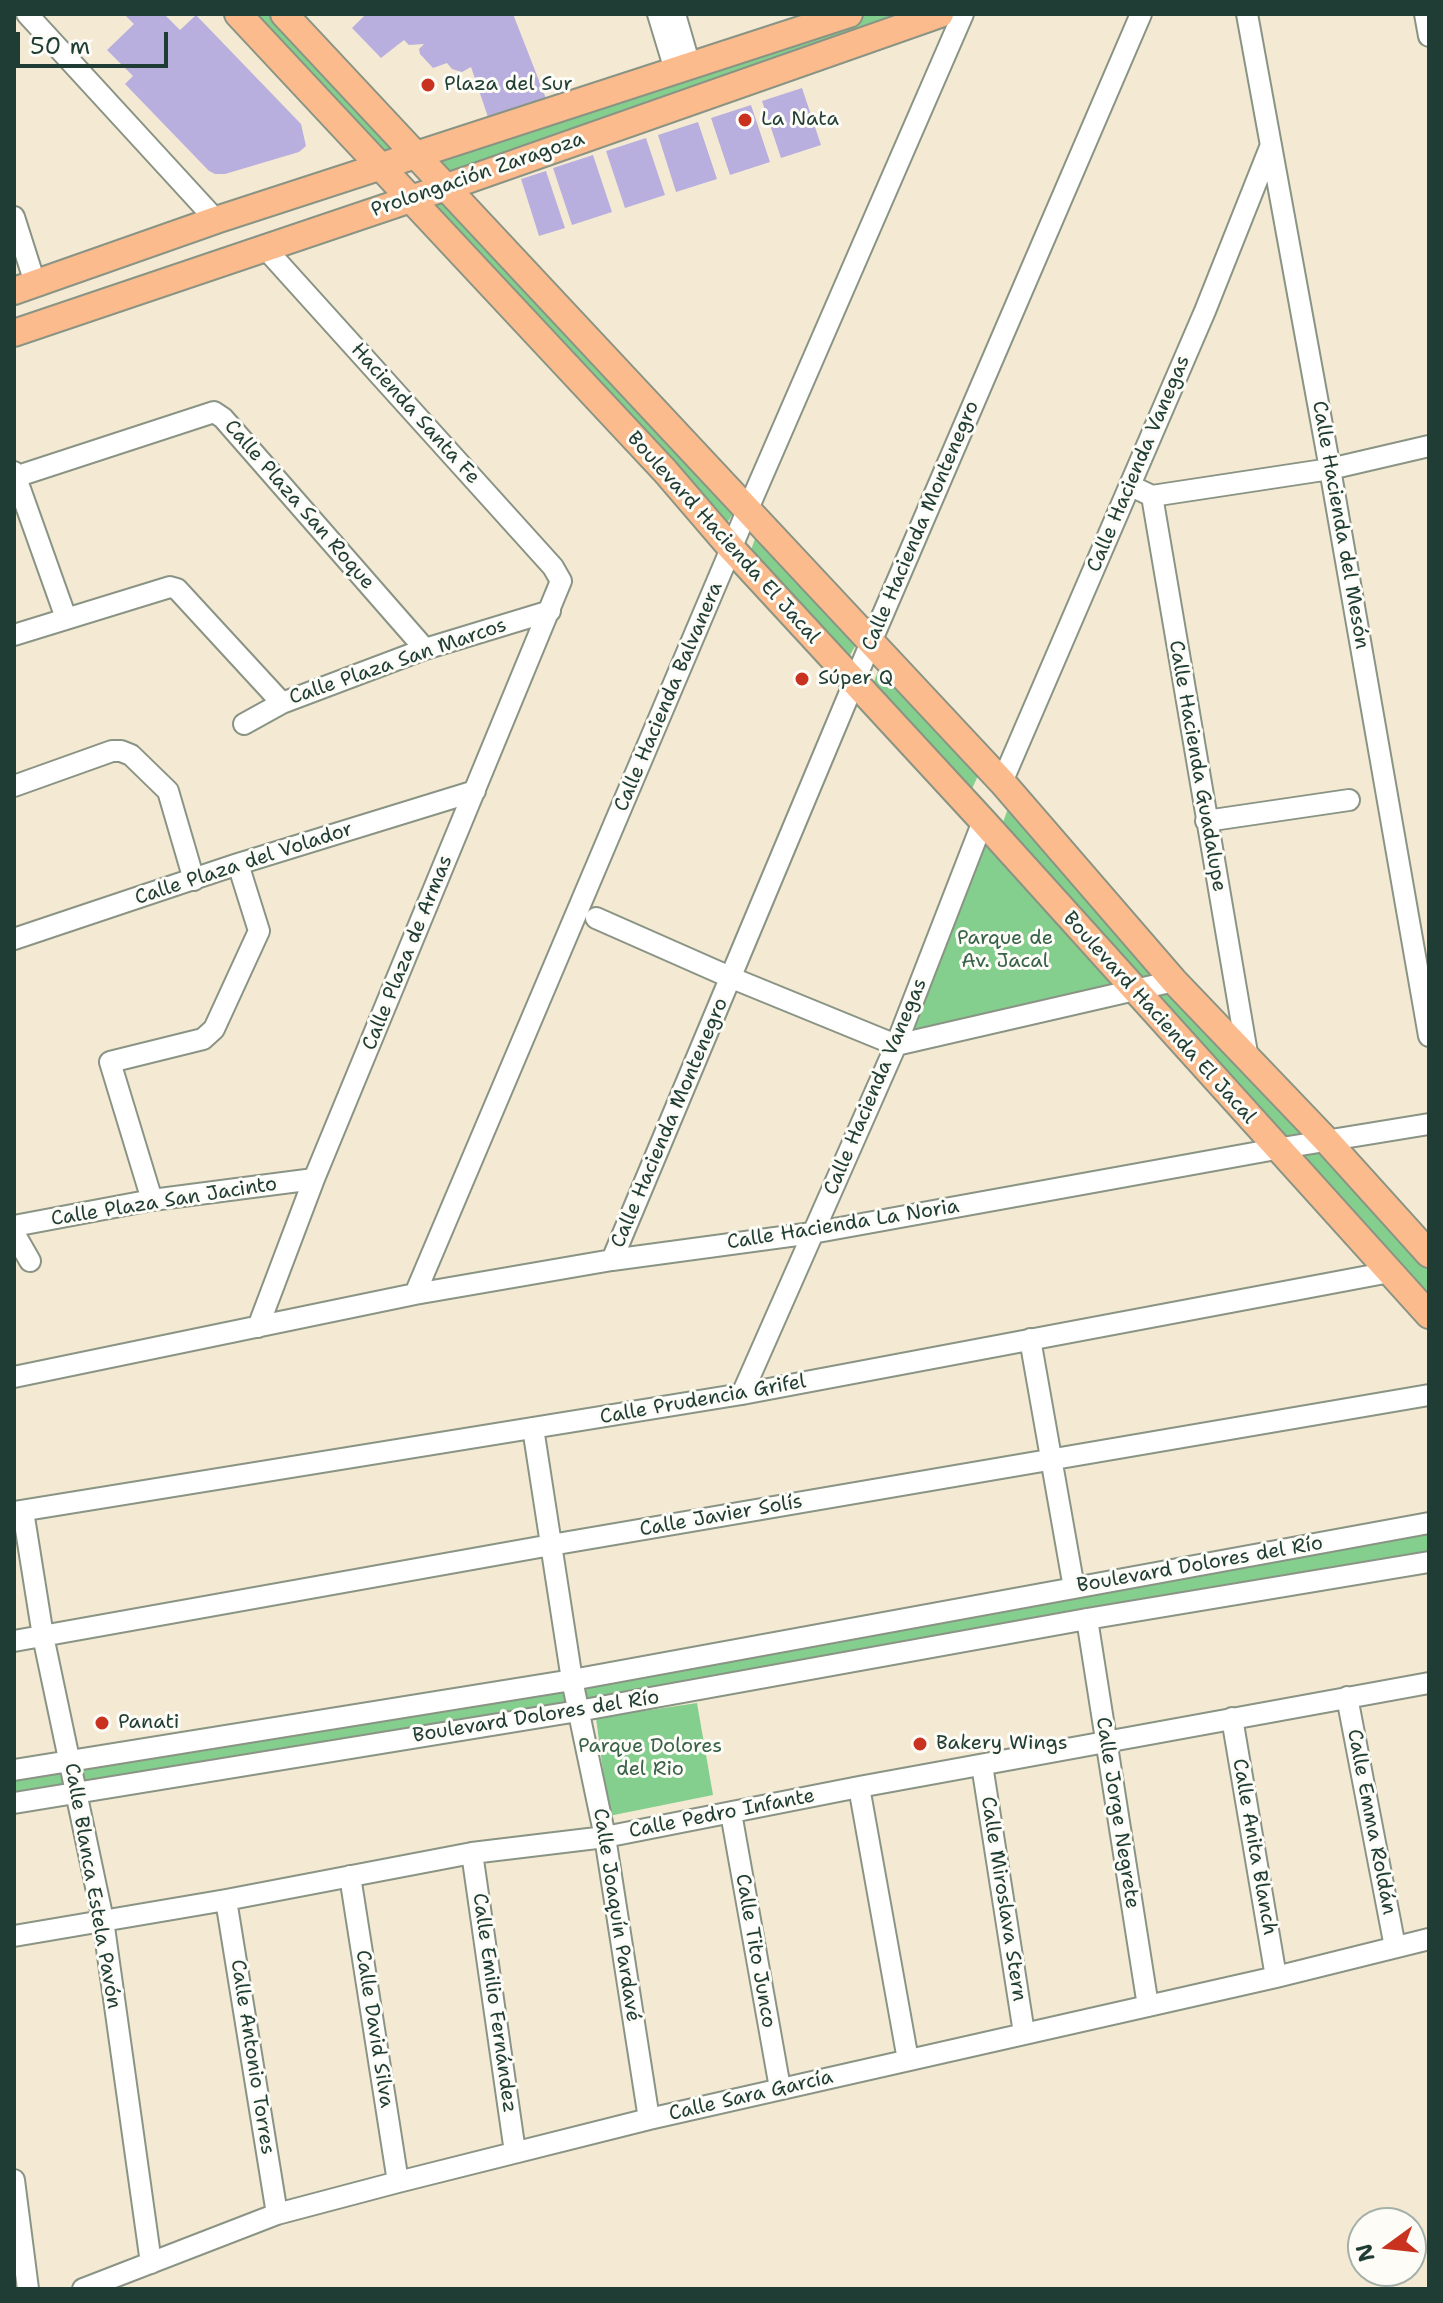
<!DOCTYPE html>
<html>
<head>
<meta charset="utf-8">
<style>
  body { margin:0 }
  #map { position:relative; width:1443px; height:2303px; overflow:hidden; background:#f4ead4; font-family:"Shantell Sans",sans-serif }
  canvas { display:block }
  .frame { position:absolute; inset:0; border:16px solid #1f3d34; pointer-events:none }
  .north { position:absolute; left:1347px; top:2207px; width:80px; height:80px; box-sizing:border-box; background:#fdfcf7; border:2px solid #a4b0a9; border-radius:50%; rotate:255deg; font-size:22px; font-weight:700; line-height:32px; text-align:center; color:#1f3d34 }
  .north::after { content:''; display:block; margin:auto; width:28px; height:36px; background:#c8321e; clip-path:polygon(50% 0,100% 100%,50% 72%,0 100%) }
  .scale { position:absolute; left:16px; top:32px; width:152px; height:36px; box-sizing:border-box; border:4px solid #1f3d34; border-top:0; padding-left:10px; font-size:24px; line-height:28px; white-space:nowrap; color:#1f3d34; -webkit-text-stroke:6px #fdfcf7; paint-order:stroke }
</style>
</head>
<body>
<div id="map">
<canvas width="1443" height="2303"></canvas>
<div class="frame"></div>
<div class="north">N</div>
<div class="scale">50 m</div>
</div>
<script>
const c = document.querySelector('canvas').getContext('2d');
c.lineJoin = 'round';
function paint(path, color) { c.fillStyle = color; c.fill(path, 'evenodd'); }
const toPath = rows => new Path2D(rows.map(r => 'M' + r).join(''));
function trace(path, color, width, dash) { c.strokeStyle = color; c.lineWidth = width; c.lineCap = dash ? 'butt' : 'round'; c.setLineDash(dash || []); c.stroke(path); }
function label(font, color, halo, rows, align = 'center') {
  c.font = font + ' "Shantell Sans",sans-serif'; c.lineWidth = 6; c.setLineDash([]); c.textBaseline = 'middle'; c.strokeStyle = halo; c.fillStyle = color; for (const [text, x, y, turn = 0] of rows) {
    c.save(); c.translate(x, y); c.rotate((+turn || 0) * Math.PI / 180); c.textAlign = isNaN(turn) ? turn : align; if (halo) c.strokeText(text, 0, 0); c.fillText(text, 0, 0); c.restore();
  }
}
paint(toPath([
  [247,14,276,14,406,154,385,161],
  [849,14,940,14,448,186,418,155],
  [451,198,737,508,725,526,428,205],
  [758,530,859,639,848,659,750,553],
  [881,663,981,769,972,789,872,687],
  [1011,800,1323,1141,1284,1146,1002,825],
  [985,842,1124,989,907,1031],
  [1296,1152,1321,1152,1429,1270,1429,1298],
  [1429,1529,1429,1557,584,1705,580,1686],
  [566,1687,570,1705,80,1785,76,1764],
  [697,1703,713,1795,609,1816,596,1718],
  [61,1767,67,1787,14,1797,14,1776]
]), '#84cf8d');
paint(toPath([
  [124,14,164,14,180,30,196,15,301,124,306,146,299,152,225,174,215,174,209,171,125,84,133,76,107,50,134,24],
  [366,14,513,14,547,101,489,120,471,67,462,72,452,69,447,63,433,68,420,54,419,49,424,44,409,45,404,40,381,58,352,28],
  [802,88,821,145,781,158,762,101],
  [751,105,770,162,730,175,711,118],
  [698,122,717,179,676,192,658,135],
  [646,138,665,195,625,208,606,151],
  [593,155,612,212,572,225,553,168],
  [546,171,565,228,539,236,521,179]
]), '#b9afde');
const minor = toPath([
  [27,14,216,220],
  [658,14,675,70],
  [675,14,690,66],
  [1247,14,1330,469,1429,1036],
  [1425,14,1429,36],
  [14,217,35,283],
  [14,472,66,618],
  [15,477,214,412,223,418,425,649],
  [1131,486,1152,496,1248,1059],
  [1152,496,1330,469,1429,446],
  [14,635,170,587,177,589,282,703,425,649,550,611],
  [244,724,282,703],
  [1002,782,1205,311,1271,145],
  [14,786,112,751,121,751,131,755,168,791,194,880],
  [1206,821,1349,800],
  [596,918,732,978,896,1045,1174,981],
  [14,939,238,864,475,791],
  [152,1200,110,1062,203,1039,214,1029,259,931,238,864],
  [14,1226,152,1200,314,1179],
  [14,1233,30,1261],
  [612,1260,871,642,1141,14],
  [415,1294,747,511,963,14],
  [258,1327,314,1179,561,581,553,567,265,248],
  [1030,1339,1074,1588],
  [14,1377,415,1294,612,1260,812,1233,1276,1149,1429,1124],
  [742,1394,896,1045,983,821],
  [533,1428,572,1680,605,1837,649,2119],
  [23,1511,43,1636,103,1920,151,2263],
  [14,1512,742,1394,1390,1272],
  [1087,1619,1148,2006],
  [14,1641,551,1545,1429,1395],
  [1347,1697,1395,1947],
  [1232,1718,1276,1977],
  [982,1765,1024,2033],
  [14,1770,572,1680,1429,1523],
  [859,1787,908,2060],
  [14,1803,578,1711,1087,1619,1429,1562],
  [731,1813,780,2088],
  [472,1853,515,2152],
  [350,1876,398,2182],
  [226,1900,277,2214],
  [14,1936,226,1900,472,1853,605,1837,859,1787,1429,1683],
  [14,2180,28,2289],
  [83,2289,277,2214,398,2182,649,2119,1276,1977,1429,1939]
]);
const major = toPath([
  [238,14,665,471,732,549,983,821,1429,1315],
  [284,14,1002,782,1174,981,1327,1141,1429,1254],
  [14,291,216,220,849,14],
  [14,333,470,179,940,14]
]);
trace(minor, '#8a9484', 24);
trace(major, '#8a9484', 30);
trace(minor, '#fff', 20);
trace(major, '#fbbb8d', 26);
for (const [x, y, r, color] of [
  [428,85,8,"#c8321e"],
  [745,120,8,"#c8321e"],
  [802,679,8,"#c8321e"],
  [102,1723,8,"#c8321e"],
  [920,1744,8,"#c8321e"]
]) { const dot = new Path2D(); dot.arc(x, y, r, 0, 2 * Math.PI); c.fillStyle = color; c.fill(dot); trace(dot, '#fdfcf7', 3); }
label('20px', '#1f3d34', '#fdfcf7', [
  ["Plaza del Sur",444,85],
  ["La Nata",761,120],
  ["Súper Q",818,679],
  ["Panati",118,1723],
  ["Bakery Wings",936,1744]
], 'left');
label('20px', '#1f3d34', '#fdfcf7', [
  ["Prolongación Zaragoza",478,175,-19],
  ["Hacienda Santa Fe",415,414,48],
  ["Calle Hacienda Vanegas",1139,464,-67],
  ["Calle Plaza San Roque",299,505,49],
  ["Calle Hacienda del Mesón",1340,525,80],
  ["Calle Hacienda Montenegro",921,526,-67],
  ["Boulevard Hacienda El Jacal",723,538,48],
  ["Calle Plaza San Marcos",398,662,-19],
  ["Calle Hacienda Balvanera",669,697,-67],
  ["Calle Hacienda Guadalupe",1197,766,80],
  ["Calle Plaza del Volador",244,864,-18],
  ["Calle Plaza de Armas",408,953,-68],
  ["Boulevard Hacienda El Jacal",1159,1018,48],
  ["Calle Hacienda Vanegas",876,1087,-67],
  ["Calle Hacienda Montenegro",670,1123,-67],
  ["Calle Plaza San Jacinto",164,1202,-9],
  ["Calle Hacienda La Noria",843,1225,-9],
  ["Calle Prudencia Grifel",703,1400,-10],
  ["Calle Javier Solís",721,1516,-10],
  ["Boulevard Dolores del Río",1200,1565,-10],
  ["Boulevard Dolores del Río",536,1717,-9],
  ["Calle Jorge Negrete",1117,1813,81],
  ["Calle Pedro Infante",722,1814,-11],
  ["Calle Emma Roldán",1371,1822,79],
  ["Calle Anita Blanch",1254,1847,80],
  ["Calle Blanca Estela Pavón",92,1886,80],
  ["Calle Miroslava Stern",1003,1899,81],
  ["Calle Joaquín Pardavé",616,1915,81],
  ["Calle Tito Junco",755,1951,80],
  ["Calle Emilio Fernández",494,2003,82],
  ["Calle David Silva",374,2029,81],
  ["Calle Antonio Torres",252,2057,81],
  ["Calle Sara García",751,2096,-13]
]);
label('20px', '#38624a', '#fdfcf7', [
  ["Parque de",1005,939],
  ["Av. Jacal",1005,962],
  ["Parque Dolores",650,1747],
  ["del Rio",650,1770]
]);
</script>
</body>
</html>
